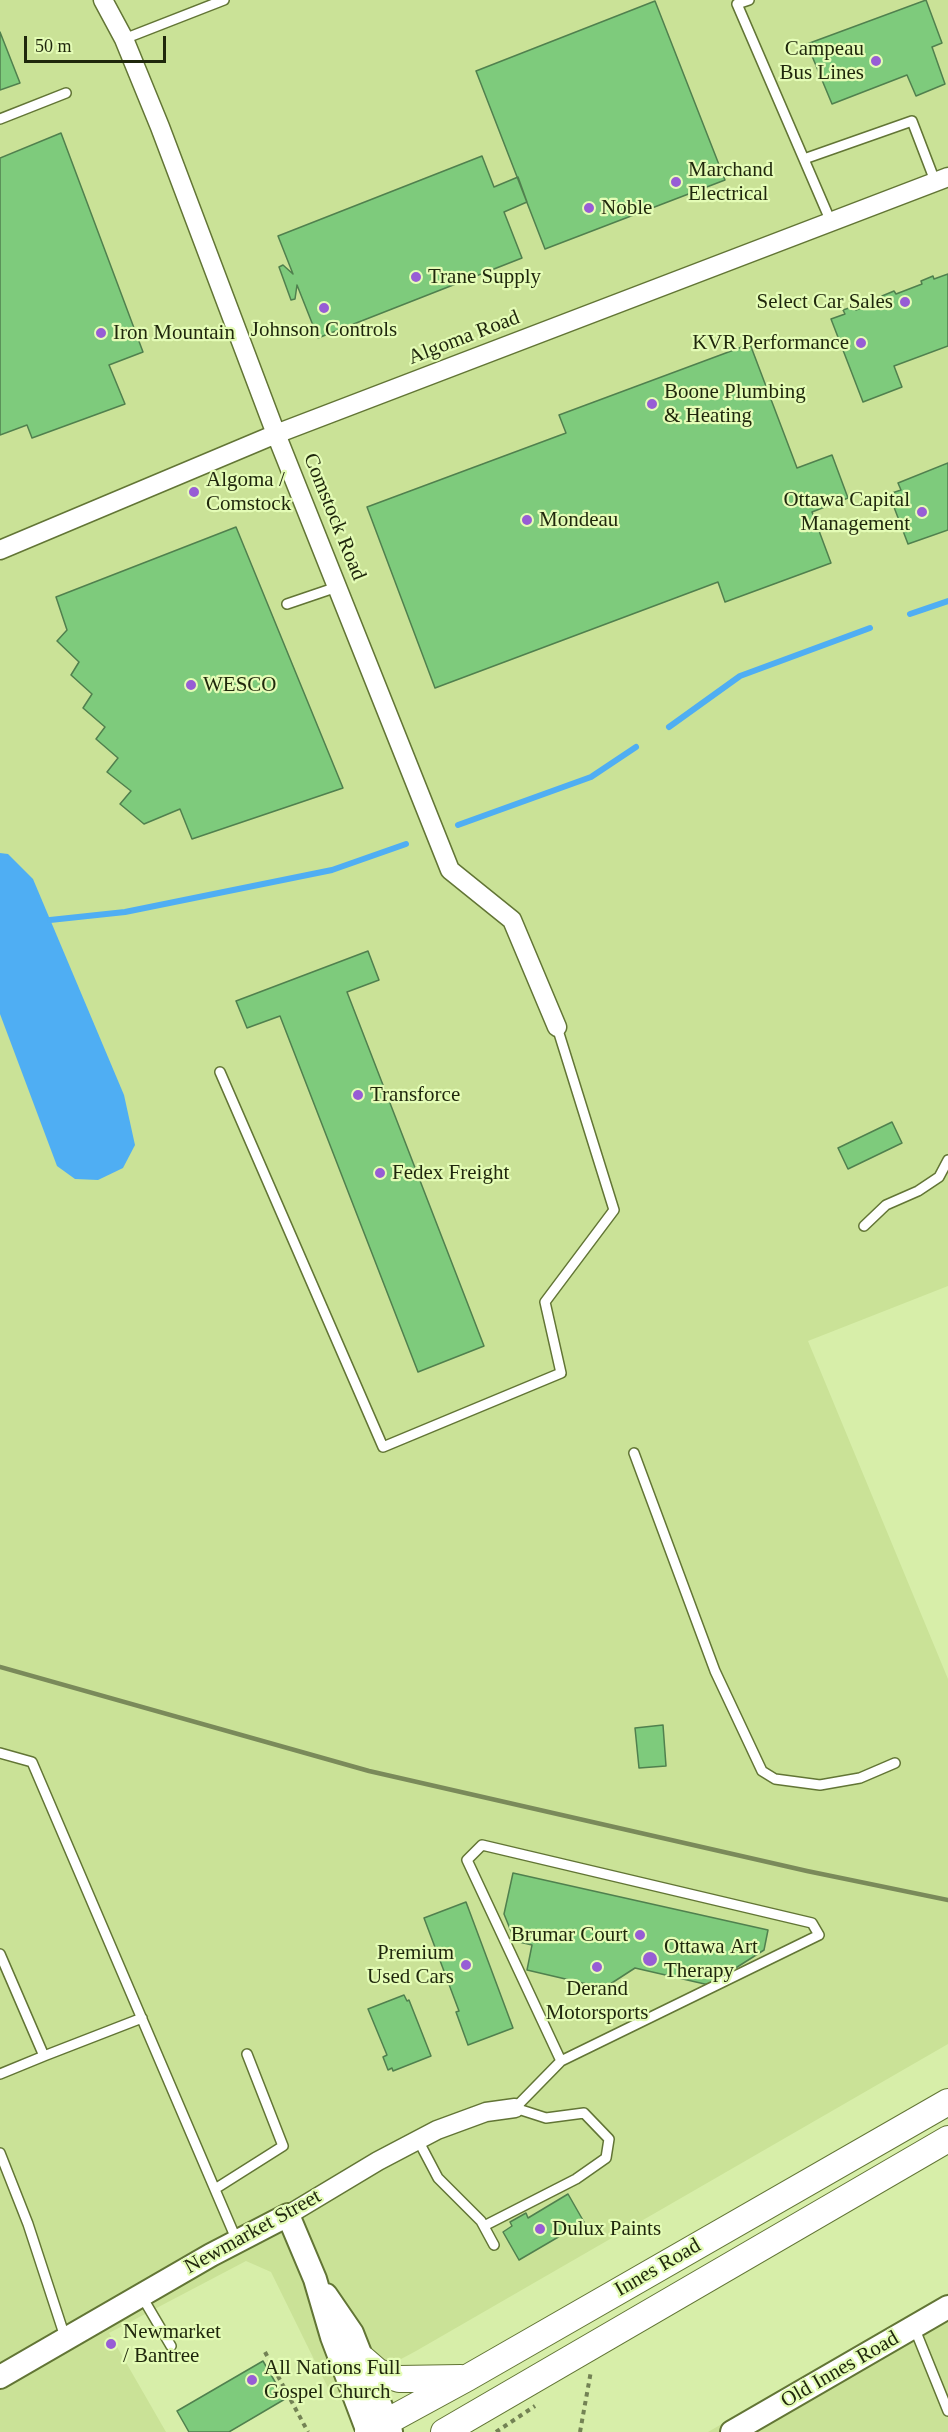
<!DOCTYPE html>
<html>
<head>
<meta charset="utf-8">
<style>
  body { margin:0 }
  #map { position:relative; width:948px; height:2432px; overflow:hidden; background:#d7eea9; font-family:Georgia,serif }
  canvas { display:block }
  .scale { position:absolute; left:24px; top:36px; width:142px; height:27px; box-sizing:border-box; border:3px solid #1f270c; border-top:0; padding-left:8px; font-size:18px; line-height:21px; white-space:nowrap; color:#1f270c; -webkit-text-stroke:4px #e4fcb6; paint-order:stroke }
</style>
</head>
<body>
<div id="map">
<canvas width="948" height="2432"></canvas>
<div class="scale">50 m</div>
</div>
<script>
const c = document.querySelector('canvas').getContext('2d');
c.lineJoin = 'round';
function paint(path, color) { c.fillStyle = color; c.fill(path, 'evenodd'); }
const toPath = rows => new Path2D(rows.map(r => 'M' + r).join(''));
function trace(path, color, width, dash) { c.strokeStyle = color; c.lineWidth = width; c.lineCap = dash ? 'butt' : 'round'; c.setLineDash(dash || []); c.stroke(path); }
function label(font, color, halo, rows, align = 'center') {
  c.font = font + ' Georgia,serif'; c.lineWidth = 4.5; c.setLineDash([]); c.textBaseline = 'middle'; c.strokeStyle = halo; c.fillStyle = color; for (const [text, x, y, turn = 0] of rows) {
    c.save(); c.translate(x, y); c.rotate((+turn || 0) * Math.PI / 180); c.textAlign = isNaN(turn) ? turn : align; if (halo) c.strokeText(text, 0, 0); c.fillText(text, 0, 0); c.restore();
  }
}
paint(toPath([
  [0,0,948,0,948,1286,808,1341,948,1679,948,2044,416,2351,332,2396,271,2272,246,2261,109,2333,166,2432,0,2432],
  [948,2293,948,2432,708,2432]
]), '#cae297');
paint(toPath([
  [0,853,8,854,33,879,124,1095,135,1145,123,1168,98,1180,75,1179,57,1166,0,1014]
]), '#4faef3');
trace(toPath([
  [910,614,948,601],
  [669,727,740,676,870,628],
  [458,825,591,777,636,747],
  [50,920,125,912,332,870,406,844]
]), '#4faef3', 6);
const building = toPath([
  [926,0,942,43,932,47,945,84,916,96,907,75,832,104,807,44,926,0],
  [655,1,725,180,545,249,476,71,655,1],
  [0,32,20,83,0,90,0,32],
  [61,133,143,352,109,365,125,404,32,438,27,425,0,435,0,158,61,133],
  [482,156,494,187,518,177,527,202,504,212,522,258,318,338,297,285,295,299,291,300,279,267,283,265,293,274,278,236,482,156],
  [948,274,948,346,894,366,902,387,863,402,831,319,845,314,843,310,855,306,856,310,883,299,882,296,894,291,896,294,922,284,921,281,933,276,934,279,948,274],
  [750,344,797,468,832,455,848,498,812,512,831,563,725,602,718,582,435,688,367,507,566,433,559,415,750,344],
  [948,463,948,530,908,544,889,494,901,490,898,483,948,463],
  [236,527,343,788,192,839,180,809,144,824,120,804,131,791,107,772,118,758,96,739,105,727,83,708,92,694,71,675,79,662,57,641,67,630,56,597,236,527],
  [368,951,379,980,347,992,484,1346,418,1372,280,1016,247,1028,236,1001,368,951],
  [892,1122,902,1143,848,1169,838,1148,892,1122],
  [663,1725,666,1766,639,1768,635,1728,663,1725],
  [513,1873,768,1930,764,1950,709,1985,635,1968,604,1988,527,1970,532,1945,515,1941,504,1914,513,1873],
  [466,1902,513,2028,468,2045,456,2012,459,2011,424,1918,466,1902],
  [404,1995,407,2001,409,2000,431,2056,393,2071,392,2068,388,2070,383,2057,387,2055,368,2009,404,1995],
  [568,2194,584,2222,519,2260,503,2232,512,2226,510,2222,526,2213,528,2218,568,2194],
  [263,2361,285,2399,229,2432,189,2432,177,2411,263,2361]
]);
paint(building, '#7ecb7c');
trace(building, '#50804e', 1.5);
const service = toPath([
  [749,0,737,4,831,222],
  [124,39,224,0],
  [0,119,66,93],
  [804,159,912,121,935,181],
  [287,604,337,587],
  [220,1072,383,1447,561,1373,545,1302,614,1210,557,1027],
  [864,1226,886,1205,918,1191,939,1177,948,1160],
  [634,1453,715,1671,762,1771,775,1779,820,1785,860,1778,895,1763],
  [0,1753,32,1762,237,2241],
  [0,1954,44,2056,142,2018],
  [0,2074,44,2056],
  [418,2140,438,2178,481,2221,494,2245],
  [0,2153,28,2224,65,2337],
  [215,2189,283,2146,247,2054],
  [484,2226,576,2179,606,2158,609,2139,584,2113,546,2118,515,2108,561,2061,467,1860,482,1845,812,1923,819,1935,561,2061],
  [141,2295,171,2346],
  [914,2327,948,2411]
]);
const minor = toPath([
  [103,0,124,39,160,127,276,434,450,870,512,920,557,1027],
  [0,550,276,434,948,177],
  [288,2215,378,2161,437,2130,486,2112,515,2108]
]);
const tertiary = toPath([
  [326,2295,352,2333,391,2432],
  [0,2377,211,2255,288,2215,315,2279,332,2337,368,2432],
  [732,2432,948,2307]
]);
const secondary = toPath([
  [363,2359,378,2372,399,2379,461,2378],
  [368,2432,467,2378,948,2102],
  [444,2432,948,2139]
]);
trace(service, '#627535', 12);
trace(minor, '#627535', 21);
trace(tertiary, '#627535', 26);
trace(secondary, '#627535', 28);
trace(toPath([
  [265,2352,308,2432],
  [496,2432,535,2406],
  [580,2432,591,2371]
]), '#738254', 4, [4.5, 4.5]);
trace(service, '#fff', 9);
trace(minor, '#fff', 18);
trace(tertiary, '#fff', 22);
trace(secondary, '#fff', 26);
trace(toPath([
  [0,1667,369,1771,807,1871,948,1900]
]), '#7a8a5a', 4.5);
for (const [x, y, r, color] of [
  [876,61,6,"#975dd5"],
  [676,182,6,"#975dd5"],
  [589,208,6,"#975dd5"],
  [416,277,6,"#975dd5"],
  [905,302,6,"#975dd5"],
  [324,308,6,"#975dd5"],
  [101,333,6,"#975dd5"],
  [861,343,6,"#975dd5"],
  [652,404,6,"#975dd5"],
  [194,492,6,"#975dd5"],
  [922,512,6,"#975dd5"],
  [527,520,6,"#975dd5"],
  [191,685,6,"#975dd5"],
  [358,1095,6,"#975dd5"],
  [380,1173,6,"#975dd5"],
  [640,1935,6,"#975dd5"],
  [650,1959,8,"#975dd5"],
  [466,1965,6,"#975dd5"],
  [597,1967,6,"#975dd5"],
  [540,2229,6,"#975dd5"],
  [111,2344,6,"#975dd5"],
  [252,2380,6,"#975dd5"]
]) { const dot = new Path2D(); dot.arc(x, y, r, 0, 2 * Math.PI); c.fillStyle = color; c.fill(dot); trace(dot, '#e4fcb6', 2); }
label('21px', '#1f270c', '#e4fcb6', [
  ["Campeau",864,49,"right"],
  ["Bus Lines",864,73,"right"],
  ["Marchand",688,170],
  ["Electrical",688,194],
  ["Noble",601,208],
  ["Trane Supply",428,277],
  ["Select Car Sales",893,302,"right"],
  ["Johnson Controls",324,330,"center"],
  ["Iron Mountain",113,333],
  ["KVR Performance",849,343,"right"],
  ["Boone Plumbing",664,392],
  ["& Heating",664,416],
  ["Algoma /",206,480],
  ["Comstock",206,504],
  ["Ottawa Capital",910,500,"right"],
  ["Management",910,524,"right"],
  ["Mondeau",539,520],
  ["WESCO",203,685],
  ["Transforce",370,1095],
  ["Fedex Freight",392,1173],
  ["Brumar Court",628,1935,"right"],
  ["Ottawa Art",664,1947],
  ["Therapy",664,1971],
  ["Premium",454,1953,"right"],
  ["Used Cars",454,1977,"right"],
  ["Derand",597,1989,"center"],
  ["Motorsports",597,2013,"center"],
  ["Dulux Paints",552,2229],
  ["Newmarket",123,2332],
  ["/ Bantree",123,2356],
  ["All Nations Full",264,2368],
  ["Gospel Church",264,2392]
], 'left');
label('21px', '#1f270c', '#e4fcb6', [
  ["Algoma Road",464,338,-21],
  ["Comstock Road",334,517,68],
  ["Newmarket Street",253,2232,-29],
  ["Innes Road",658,2268,-30],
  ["Old Innes Road",840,2370,-30]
]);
</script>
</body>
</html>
